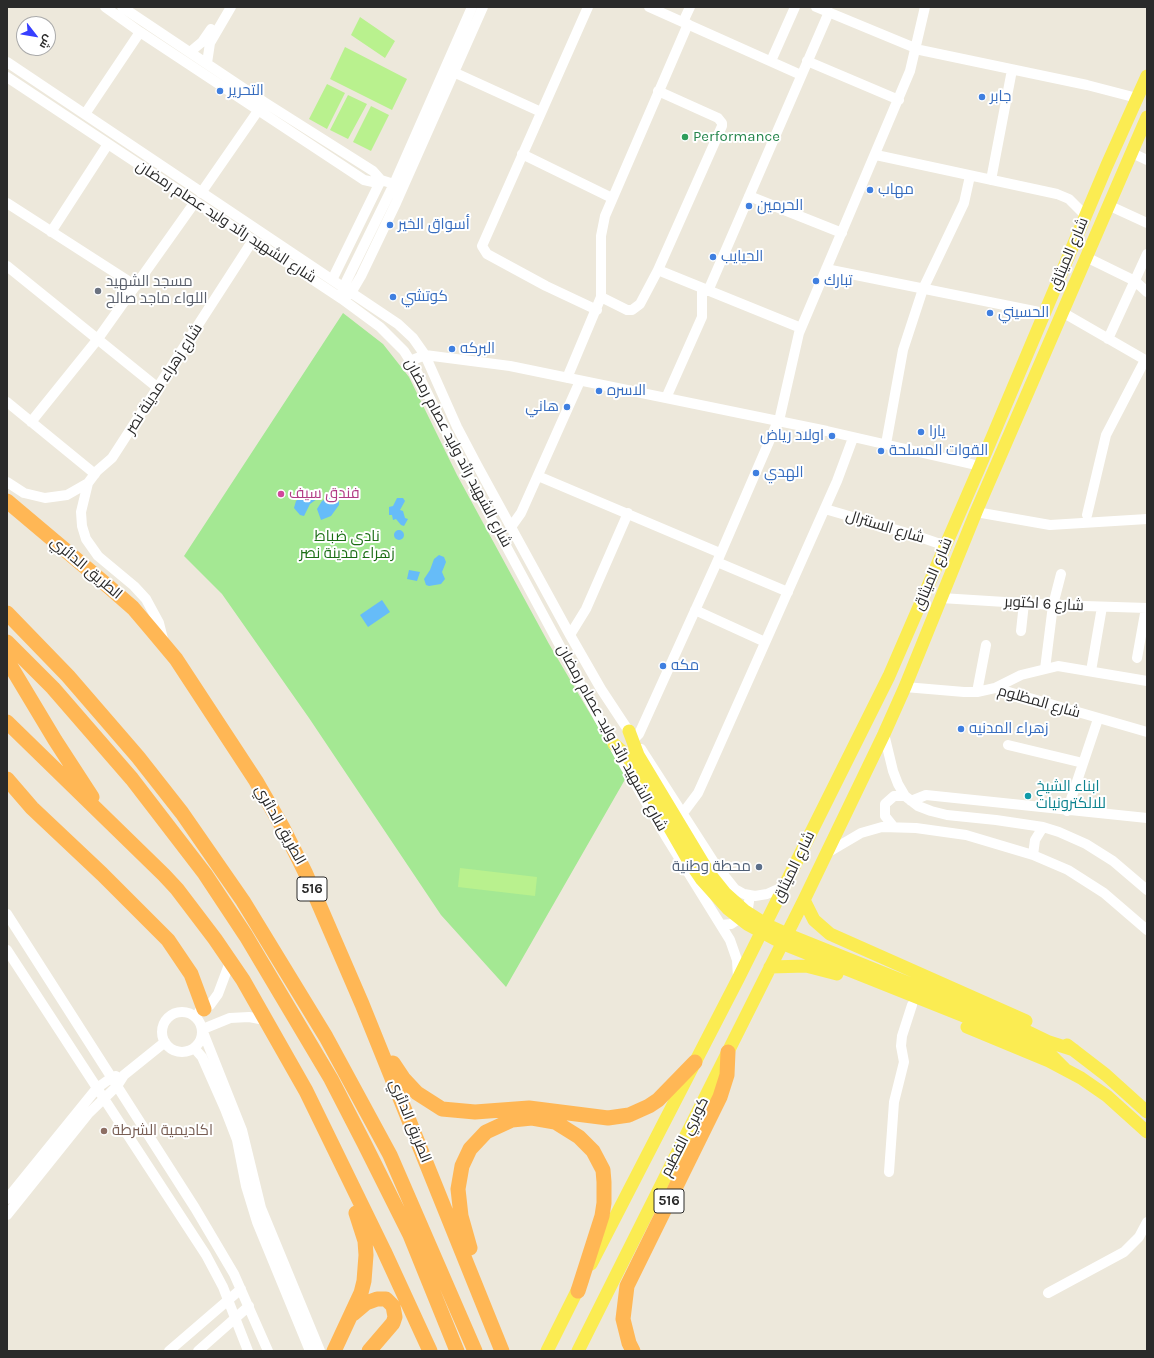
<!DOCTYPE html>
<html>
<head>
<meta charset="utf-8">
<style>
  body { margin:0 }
  #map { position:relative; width:1154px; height:1358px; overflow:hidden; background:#ede8db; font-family:Karla,Cairo,sans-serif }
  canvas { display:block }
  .frame { position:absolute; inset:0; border:8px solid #2a2a2a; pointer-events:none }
  .north { position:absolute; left:16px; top:16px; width:40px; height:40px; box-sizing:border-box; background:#fff; border:1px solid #aaa; border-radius:50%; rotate:121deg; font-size:11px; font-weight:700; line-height:16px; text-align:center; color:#2a2a2a }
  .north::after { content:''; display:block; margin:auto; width:14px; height:18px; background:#373fff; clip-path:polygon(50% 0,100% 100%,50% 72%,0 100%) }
</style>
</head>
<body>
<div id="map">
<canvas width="1154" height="1358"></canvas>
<div class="frame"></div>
<div class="north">ش</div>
</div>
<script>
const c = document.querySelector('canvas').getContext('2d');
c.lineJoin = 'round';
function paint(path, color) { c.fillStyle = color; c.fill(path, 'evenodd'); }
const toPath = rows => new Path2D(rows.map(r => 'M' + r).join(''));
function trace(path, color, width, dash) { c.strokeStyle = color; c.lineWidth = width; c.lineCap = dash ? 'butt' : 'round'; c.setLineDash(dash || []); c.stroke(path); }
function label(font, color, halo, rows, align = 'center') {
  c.font = font + ' Karla,Cairo,sans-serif'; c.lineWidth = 4; c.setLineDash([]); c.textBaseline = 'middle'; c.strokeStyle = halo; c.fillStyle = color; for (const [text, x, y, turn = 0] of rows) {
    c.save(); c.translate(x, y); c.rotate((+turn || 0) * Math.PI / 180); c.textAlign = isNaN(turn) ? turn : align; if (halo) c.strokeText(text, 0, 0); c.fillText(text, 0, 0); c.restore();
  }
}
paint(toPath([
  [343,313,383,344,409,377,457,475,549,644,627,776,506,987,441,915,309,718,222,594,184,556]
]), '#a4e893');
paint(toPath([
  [360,17,395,41,385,58,351,35],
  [345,47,407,79,392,110,330,79],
  [327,84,345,93,327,129,309,119],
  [348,95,367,104,348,139,330,130],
  [371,106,389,115,371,151,353,142],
  [460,868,537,877,535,896,458,887]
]), '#b9f18e');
paint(toPath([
  [333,495,336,496,335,502,339,501,339,505,331,516,321,520,317,509,322,501],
  [311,496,317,499,310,504,304,516,300,515,294,508,296,501,300,497],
  [397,498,403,498,405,501,400,510,403,511,405,518,408,519,404,526,401,525,396,519,393,520,392,515,389,515,389,507,393,506],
  '394 535a5 5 0 1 1 10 0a5 5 0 1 1-10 0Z',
  [439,555,444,557,446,562,442,572,445,579,441,584,429,586,426,585,424,579,430,570,434,559],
  [409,570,420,572,417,581,407,579],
  [382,600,390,612,368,627,360,615]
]), '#66bcf8');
trace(toPath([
  [105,7,140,32,364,180,373,182,381,180,394,184],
  [122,7,264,102,373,171,381,180],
  [588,7,482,246,487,254,546,286,597,310],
  [649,7,801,75],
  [816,7,920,50,1087,85,1137,98],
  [683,22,690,7],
  [190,52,202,42,211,29],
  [771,61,795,7],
  [807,61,899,100],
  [7,62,398,324,413,338,425,355,457,427,477,465,570,635,601,689,632,736],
  [207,63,210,43,231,7],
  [449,70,541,112],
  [7,77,342,299,380,327,404,351,416,370,463,466,623,763,665,835,730,940,737,960,738,978],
  [85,114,140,32],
  [1132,153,1147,160],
  [522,154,612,198],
  [876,155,1057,194,1069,199,1085,215],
  [991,180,1012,70],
  [201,193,262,105],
  [749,196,842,233],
  [7,203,136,286],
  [1110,206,1147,223],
  [51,232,108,144],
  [1086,257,1135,281,1147,292],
  [7,266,158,388],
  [826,269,1044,313],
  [658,270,801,328],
  [332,280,381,180],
  [708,291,829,12],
  [342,295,343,288,394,184,472,7],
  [345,297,351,293,361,276,396,203,483,7],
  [601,297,627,310,632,310,640,304,658,270,722,126,722,123,718,118,658,91],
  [1062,312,1147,361],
  [1108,339,1147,254],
  [410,361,425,355,510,366,827,431,980,466],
  [567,378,601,297,601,236,605,216,688,24],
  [666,398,702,317,702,288],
  [7,402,95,474],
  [779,421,799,333,910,71,925,7],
  [31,422,97,340,195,202],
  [886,444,903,350,923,289,964,203,970,176],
  [538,476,720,553],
  [7,482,24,493,45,498,67,495,88,483,97,471,112,458,253,240],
  [88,483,81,512,82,526,86,539,98,556,134,586,146,599,159,623,164,643],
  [825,509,914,535,946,546],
  [976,512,1050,525,1147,519],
  [1087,515,1106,435,1145,360],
  [511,527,521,513,580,381],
  [717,562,788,592],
  [941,598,1053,605,1147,608],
  [695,610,765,642],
  [1021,631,1024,603],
  [570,635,586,609,628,513],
  [1137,658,1146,608],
  [1045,669,1053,605,1061,574],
  [1091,671,1102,607],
  [905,687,964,692,977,692,995,688,1147,732],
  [995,688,1021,675,1058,666,1147,681],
  [977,692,986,645],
  [884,734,893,771,898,784,905,796,918,806,931,811,947,815,996,820,1043,827,1059,832,1086,844,1113,861,1147,890],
  [634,739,639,734,717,562,778,421],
  [1008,745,1083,763],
  [641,749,715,864,735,889,744,894,755,896,767,894,785,886],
  [911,801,926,795,1147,818],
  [1067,811,1098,719],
  [683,813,698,793,712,762,837,481,853,438],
  [893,826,885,816,885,804,894,796,905,796],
  [827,853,861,833,882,827,916,828,966,835,1033,855,1068,870,1104,893,1147,930],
  [1033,855,1035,840,1043,827],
  [7,914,195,1208,234,1274,268,1351],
  [721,925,731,924,743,916,748,908,750,895],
  [7,950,206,1255,223,1287,248,1351],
  '162 1032a20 20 0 1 1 40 0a20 20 0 1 1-40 0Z',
  [199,1012,210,1005,218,994,230,962],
  [203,1029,230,1018,249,1017,265,1020],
  [203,1032,242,1130,261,1208,320,1351],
  [195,1049,202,1057,225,1109,237,1140,246,1186,257,1222,310,1351],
  [889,1172,894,1102,904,1062,901,1046,902,1036,912,1005],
  [7,1199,97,1088,111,1078,116,1076],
  [7,1215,88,1114,117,1086,124,1075,165,1042],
  [1048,1293,1124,1252,1139,1237,1147,1222],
  [169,1351,241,1289],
  [198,1351,249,1306]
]), '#fff', 10);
trace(toPath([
  [629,731,638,755,709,873,725,893,745,911,767,925,791,936,1018,1027,1049,1042,1074,1050],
  [614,744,624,753,633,764,687,858,702,880,728,909,747,924,786,945,1029,1042,1052,1056,1065,1069],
  [804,900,814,920,830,934,1026,1021],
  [770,967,806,966,837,974],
  [967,1027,1049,1061,1081,1078,1107,1096,1147,1132],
  [1067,1045,1106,1075,1147,1112],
  [591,1264,738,979,889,676,980,466,1107,165,1147,76],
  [547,1351,582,1281],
  [578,1351,804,900,884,734,905,687,976,512,1147,117]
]), '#fbec52', 13);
trace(toPath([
  [7,501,109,587,133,608,150,628,176,659,256,781,283,828,305,872,362,1004,502,1351],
  [7,613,68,676,138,757,182,813,243,901,326,1037,390,1155,475,1351],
  [7,642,53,688,132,779,205,874,246,936,331,1079,364,1143,410,1235,457,1351],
  [7,660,55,740,92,797],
  [7,722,164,875,177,889,215,939,243,980,306,1091,384,1251,430,1351],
  [7,779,32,808,102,874,168,940,191,974,204,1009],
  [393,1063,403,1078,417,1093,442,1109,475,1112,529,1108,608,1118,629,1115,649,1106,658,1100,695,1062],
  [470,1248,461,1216,458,1189,462,1166,470,1149,486,1132,512,1120,532,1118,555,1122,579,1137,593,1151,603,1170,604,1182,604,1203,602,1216,578,1291],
  [353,1314,366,1303,377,1299,386,1299,393,1306,395,1317,393,1323,369,1351],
  [334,1351,361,1293,364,1281,366,1255,365,1241,356,1213],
  [633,1351,629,1343,623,1319,627,1286,720,1097,727,1075,728,1052]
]), '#ffb755', 15);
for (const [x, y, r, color] of [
  [220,91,4,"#3f7fe0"],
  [982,97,4,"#3f7fe0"],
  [685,137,4,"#2e9e5b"],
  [870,190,4,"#3f7fe0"],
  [749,206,4,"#3f7fe0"],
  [390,225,4,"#3f7fe0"],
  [713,257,4,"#3f7fe0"],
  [816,281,4,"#3f7fe0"],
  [98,291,4,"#6b7280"],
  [393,297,4,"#3f7fe0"],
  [990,313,4,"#3f7fe0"],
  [452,349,4,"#3f7fe0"],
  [599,391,4,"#3f7fe0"],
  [567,407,4,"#3f7fe0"],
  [921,432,4,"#3f7fe0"],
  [832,436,4,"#3f7fe0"],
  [881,451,4,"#3f7fe0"],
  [756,473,4,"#3f7fe0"],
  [281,494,4,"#d1479c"],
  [663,666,4,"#3f7fe0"],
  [961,729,4,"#3f7fe0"],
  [1028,796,4,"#0f9aa8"],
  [759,867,4,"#5c6f8a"],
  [104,1131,4,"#8d6e63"]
]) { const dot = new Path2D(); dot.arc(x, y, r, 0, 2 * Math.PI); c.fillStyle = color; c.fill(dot); trace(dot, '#fff', 1.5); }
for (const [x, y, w] of [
  [312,889,30],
  [669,1201,30]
]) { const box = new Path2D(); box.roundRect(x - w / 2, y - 12, w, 24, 3); c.fillStyle = '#fff'; c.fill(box); trace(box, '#2a2a2a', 1); }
label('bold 14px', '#2a2a2a', null, [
  ["516",312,889],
  ["516",669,1201]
]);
label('15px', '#366cbe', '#fff', [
  ["التحرير",228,91],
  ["جابر",990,97],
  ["مهاب",878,190],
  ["الحرمين",757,206],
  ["أسواق الخير",398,225],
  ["الحيايب",721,257],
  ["تبارك",824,281],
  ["كوتشي",401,297],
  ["الحسيني",998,313],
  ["البركه",460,349],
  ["الاسره",607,391],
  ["هاني",559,407,"right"],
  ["يارا",929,432],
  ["اولاد رياض",824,436,"right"],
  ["القوات المسلحة",889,451],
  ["الهدي",764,473],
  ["مكه",671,666],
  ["زهراء المدنيه",969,729]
], 'left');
label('15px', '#27864d', '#fff', [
  ["Performance",693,137]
], 'left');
label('15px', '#2a2a2a', '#fff', [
  ["شارع الشهيد رائد وليد عصام رمضان",226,222,33],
  ["شارع الميثاق",1069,254,-67],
  ["شارع زهراء مدينة نصر",164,379,-57],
  ["شارع الشهيد رائد وليد عصام رمضان",458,453,62],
  ["شارع السنترال",885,527,17],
  ["الطريق الدائري",86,568,40],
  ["شارع الميثاق",933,574,-67],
  ["شارع 6 اكتوبر",1044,604,3],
  ["شارع المظلوم",1039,702,16],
  ["شارع الشهيد رائد وليد عصام رمضان",612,738,61],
  ["الطريق الدائري",280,825,61],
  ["شارع الميثاق",794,867,-64],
  ["الطريق الدائري",410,1121,68],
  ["كوبري الفطيم",685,1137,-63]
]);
label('15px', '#5b616d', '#fff', [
  ["مسجد الشهيد",106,282],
  ["اللواء ماجد صالح",106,299]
], 'left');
label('15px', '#b23c85', '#fff', [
  ["فندق سيف",289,494]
], 'left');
label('15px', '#1a6d14', '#fff', [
  ["نادى ضباط",347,537],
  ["زهراء مدينة نصر",347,554]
]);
label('15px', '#0d838f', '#fff', [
  ["ابناء الشيخ",1036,787],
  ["للالكترونيات",1036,804]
], 'left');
label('15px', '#4e5e75', '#fff', [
  ["محطة وطنية",751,867]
], 'right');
label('15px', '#785e54', '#fff', [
  ["اكاديمية الشرطة",112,1131]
], 'left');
</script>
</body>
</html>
